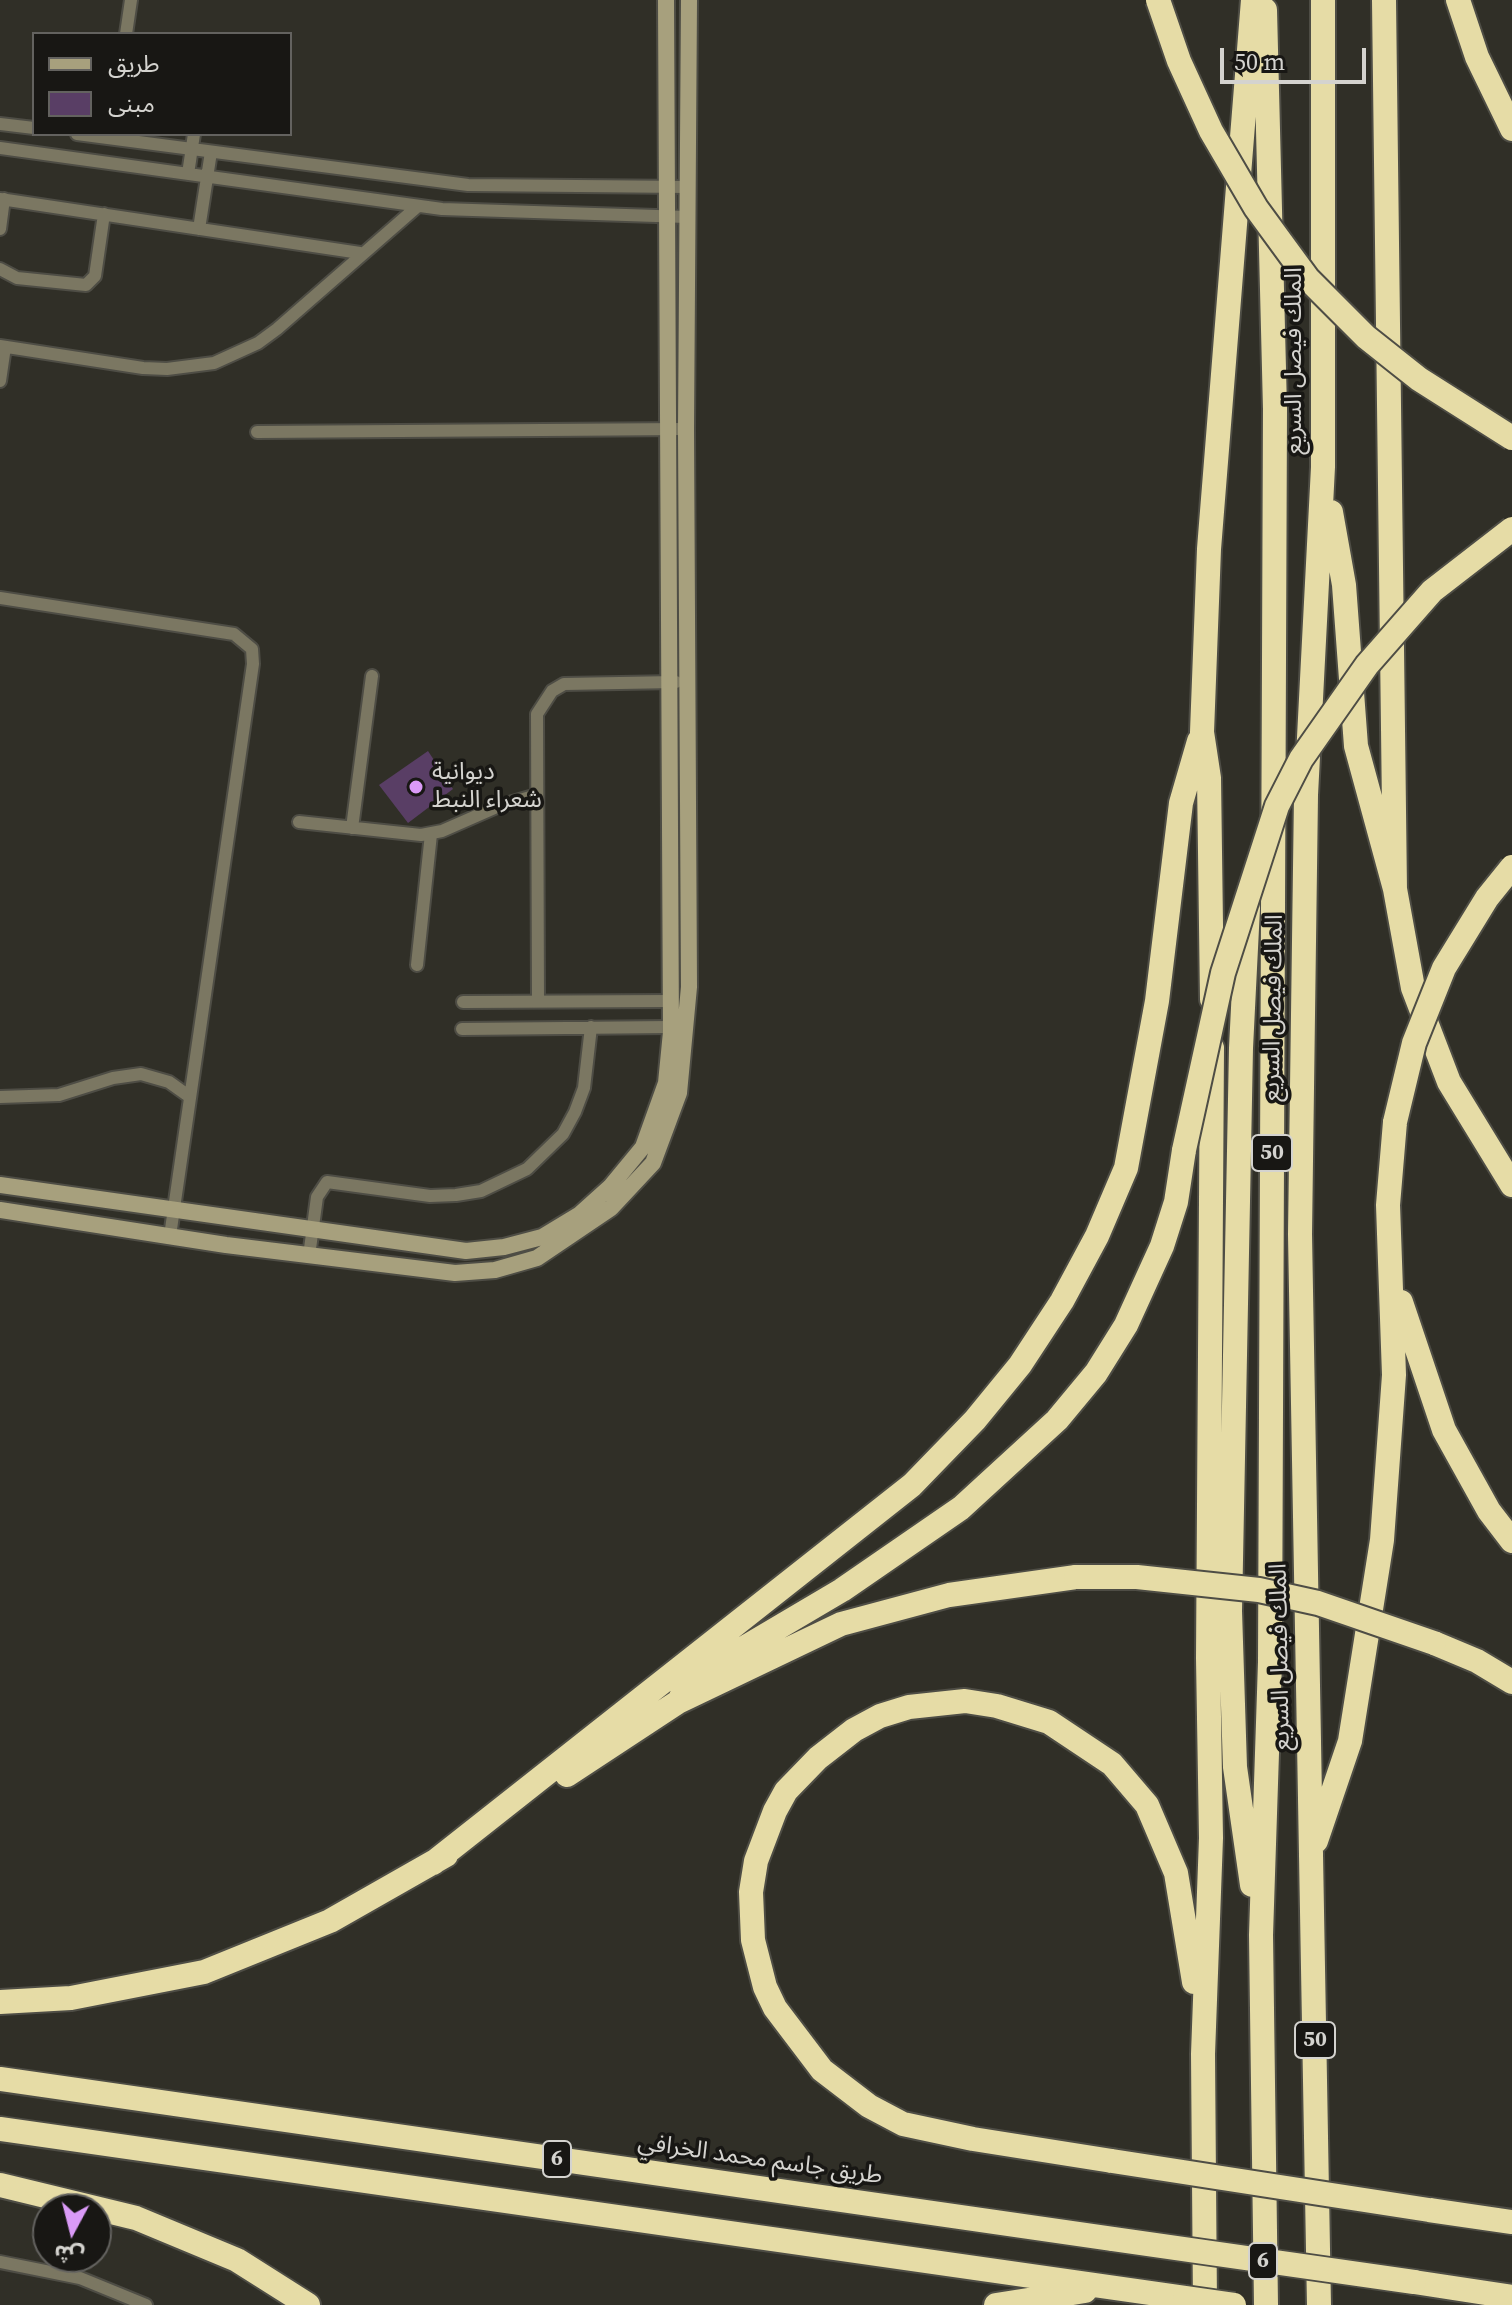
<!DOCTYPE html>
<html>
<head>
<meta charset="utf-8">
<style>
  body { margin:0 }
  #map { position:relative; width:1512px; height:2305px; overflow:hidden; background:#302f27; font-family:"Source Serif 4","Noto Sans Arabic",serif }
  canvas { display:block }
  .legend { position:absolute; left:32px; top:32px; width:260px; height:104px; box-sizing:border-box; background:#181714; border:2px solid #63625f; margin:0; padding:10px 14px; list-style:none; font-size:24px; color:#d4d3cf }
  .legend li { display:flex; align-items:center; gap:16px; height:40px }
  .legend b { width:40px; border:2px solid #63625f }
  .north { position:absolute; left:32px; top:2193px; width:80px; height:80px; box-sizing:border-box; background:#181714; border:2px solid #63625f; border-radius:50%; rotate:187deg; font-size:22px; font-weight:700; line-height:32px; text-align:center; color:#d4d3cf }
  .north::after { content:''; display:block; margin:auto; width:28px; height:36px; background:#da9af7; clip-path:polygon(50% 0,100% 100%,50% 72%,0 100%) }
  .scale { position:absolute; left:1220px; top:48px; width:146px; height:36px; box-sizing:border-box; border:4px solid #d4d3cf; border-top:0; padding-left:10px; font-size:24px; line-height:28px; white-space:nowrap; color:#d4d3cf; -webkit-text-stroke:6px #181714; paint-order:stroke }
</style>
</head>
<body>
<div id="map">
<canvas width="1512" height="2305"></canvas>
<ul class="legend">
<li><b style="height:10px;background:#a7a07d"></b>طريق</li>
<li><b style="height:22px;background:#593e65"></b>مبنى</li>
</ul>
<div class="north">ش</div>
<div class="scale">50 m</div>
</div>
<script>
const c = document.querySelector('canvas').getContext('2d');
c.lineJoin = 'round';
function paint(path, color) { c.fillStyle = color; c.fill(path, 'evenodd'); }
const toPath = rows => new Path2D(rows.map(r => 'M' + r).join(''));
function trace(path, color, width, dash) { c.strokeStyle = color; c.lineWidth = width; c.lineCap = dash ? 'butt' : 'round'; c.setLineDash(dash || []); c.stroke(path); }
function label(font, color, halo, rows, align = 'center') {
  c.font = font + ' "Source Serif 4","Noto Sans Arabic",serif'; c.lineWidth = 7; c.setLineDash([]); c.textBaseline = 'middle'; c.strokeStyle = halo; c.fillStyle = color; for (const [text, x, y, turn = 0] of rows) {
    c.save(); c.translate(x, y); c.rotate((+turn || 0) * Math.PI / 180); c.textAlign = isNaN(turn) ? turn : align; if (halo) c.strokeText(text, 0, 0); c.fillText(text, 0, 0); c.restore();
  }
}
paint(toPath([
  [428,751,453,789,408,823,379,785]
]), '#593e65');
const lane = toPath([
  [126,34,131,0],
  [0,124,34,128],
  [77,134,468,185,688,187],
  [0,148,442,209,687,217],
  [188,174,194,134],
  [0,199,360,253],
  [0,229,4,199],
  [199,229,211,152],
  [0,269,17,278,86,285,95,276,104,214],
  [0,346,143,368,167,369,214,363,258,343,277,329,418,206],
  [0,381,5,347],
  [257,432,686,429],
  [0,598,234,634,252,649,253,664,170,1236],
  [299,822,421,835,442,831,499,806,537,795],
  [352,828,372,676],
  [417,965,431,834],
  [538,1001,537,714,552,691,564,684,676,682],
  [463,1002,671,1001],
  [462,1029,671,1027],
  [0,1097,59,1095,113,1078,141,1074,169,1082,190,1097],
  [309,1256,317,1197,327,1182,430,1196,456,1195,481,1191,527,1169,563,1134,575,1112,584,1088,591,1027],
  [0,2262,80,2278,146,2305]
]);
const secondary = toPath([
  [0,1185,466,1251,504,1247,542,1237,580,1214,610,1187,643,1147,666,1083,671,1032,666,0],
  [0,1210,226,1245,455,1273,495,1270,537,1258,611,1208,653,1163,679,1093,689,987,686,429,689,0]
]);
const highway = toPath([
  [1384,0,1395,889],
  [1458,0,1477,57,1512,129],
  [1265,10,1275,409,1270,1662,1261,1935,1266,2305],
  [1331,512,1344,585,1356,746,1395,889,1413,988,1449,1082,1512,1185],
  [1248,908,1241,1048,1230,1611,1235,1767,1252,1885],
  [1212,999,1209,778,1202,732,1209,549,1253,0],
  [1401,1302,1444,1430,1489,1511,1512,1541],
  [1434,1643,1477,1661,1512,1682],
  [681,1697,693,1678,842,1590,961,1508,1057,1420,1096,1373,1126,1325,1162,1246,1176,1202,1184,1150],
  [567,1775,678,1702,841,1624,949,1595,1076,1577],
  [1316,1841,1350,1741,1382,1540,1394,1375,1388,1205,1395,1122],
  [433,1863,912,1485,975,1420,1020,1365,1062,1301,1097,1236,1126,1168,1157,1001,1181,803,1199,741],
  [0,2002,71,1998,204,1972,330,1921,446,1855],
  [0,2079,1113,2239],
  [0,2129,1185,2298],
  [1112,2161,973,2139,903,2124,869,2106,822,2070,775,2008,765,1987,753,1940,751,1892,756,1861,775,1811,786,1791,818,1758,854,1730,880,1716,909,1707,965,1701,997,1706,1049,1722,1112,1764,1147,1805,1176,1873,1194,1982],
  [0,2185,136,2218,237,2260,308,2305],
  [1429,2210,1512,2222],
  [1414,2282,1512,2297],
  [996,2305,1085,2291],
  [1205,2305,1203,2054,1211,1838,1208,1658,1212,1048],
  [1319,2305,1300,1234,1306,795,1323,467,1323,0]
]);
trace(lane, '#4e4d45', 16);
trace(secondary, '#4e4d45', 20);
trace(highway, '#4e4d45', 28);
trace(lane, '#7b7762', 12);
trace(secondary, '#a7a07d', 16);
trace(highway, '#e6dca6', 24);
const highwayBridge = toPath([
  [1158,0,1179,61,1211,131,1256,208,1308,279,1366,337,1419,379,1512,438],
  [1395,1122,1414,1043,1444,968,1487,898,1512,867],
  [1184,1150,1223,973,1277,806,1301,759,1367,665,1432,591,1512,529],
  [1076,1577,1137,1577,1259,1590,1318,1603,1434,1643],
  [1112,2161,1429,2210],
  [1113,2239,1414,2282],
  [1185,2298,1234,2305]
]);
trace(highwayBridge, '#4e4d45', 28, []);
trace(highwayBridge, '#e6dca6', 24);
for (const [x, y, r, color] of [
  [416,787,8,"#da9af7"]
]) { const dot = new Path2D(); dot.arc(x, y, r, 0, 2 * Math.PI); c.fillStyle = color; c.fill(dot); trace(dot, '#181714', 3); }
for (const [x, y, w] of [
  [1272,1153,40],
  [1315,2040,40],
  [557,2159,28],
  [1263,2261,28]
]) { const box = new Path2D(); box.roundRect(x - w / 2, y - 18, w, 36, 6); c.fillStyle = '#181714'; c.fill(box); trace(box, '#d4d3cf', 2); }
label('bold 22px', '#d4d3cf', null, [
  ["50",1272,1153],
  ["50",1315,2040],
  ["6",557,2159],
  ["6",1263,2261]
]);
label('24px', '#d4d3cf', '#181714', [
  ["الملك فيصل السريع",1295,361,-90],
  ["الملك فيصل السريع",1274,1008,-89],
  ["الملك فيصل السريع",1281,1657,-91],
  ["طريق جاسم محمد الخرافي",760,2160,8]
]);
label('24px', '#d4d3cf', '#181714', [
  ["ديوانية",432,773],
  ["شعراء النبط",432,801]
], 'left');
</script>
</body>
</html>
